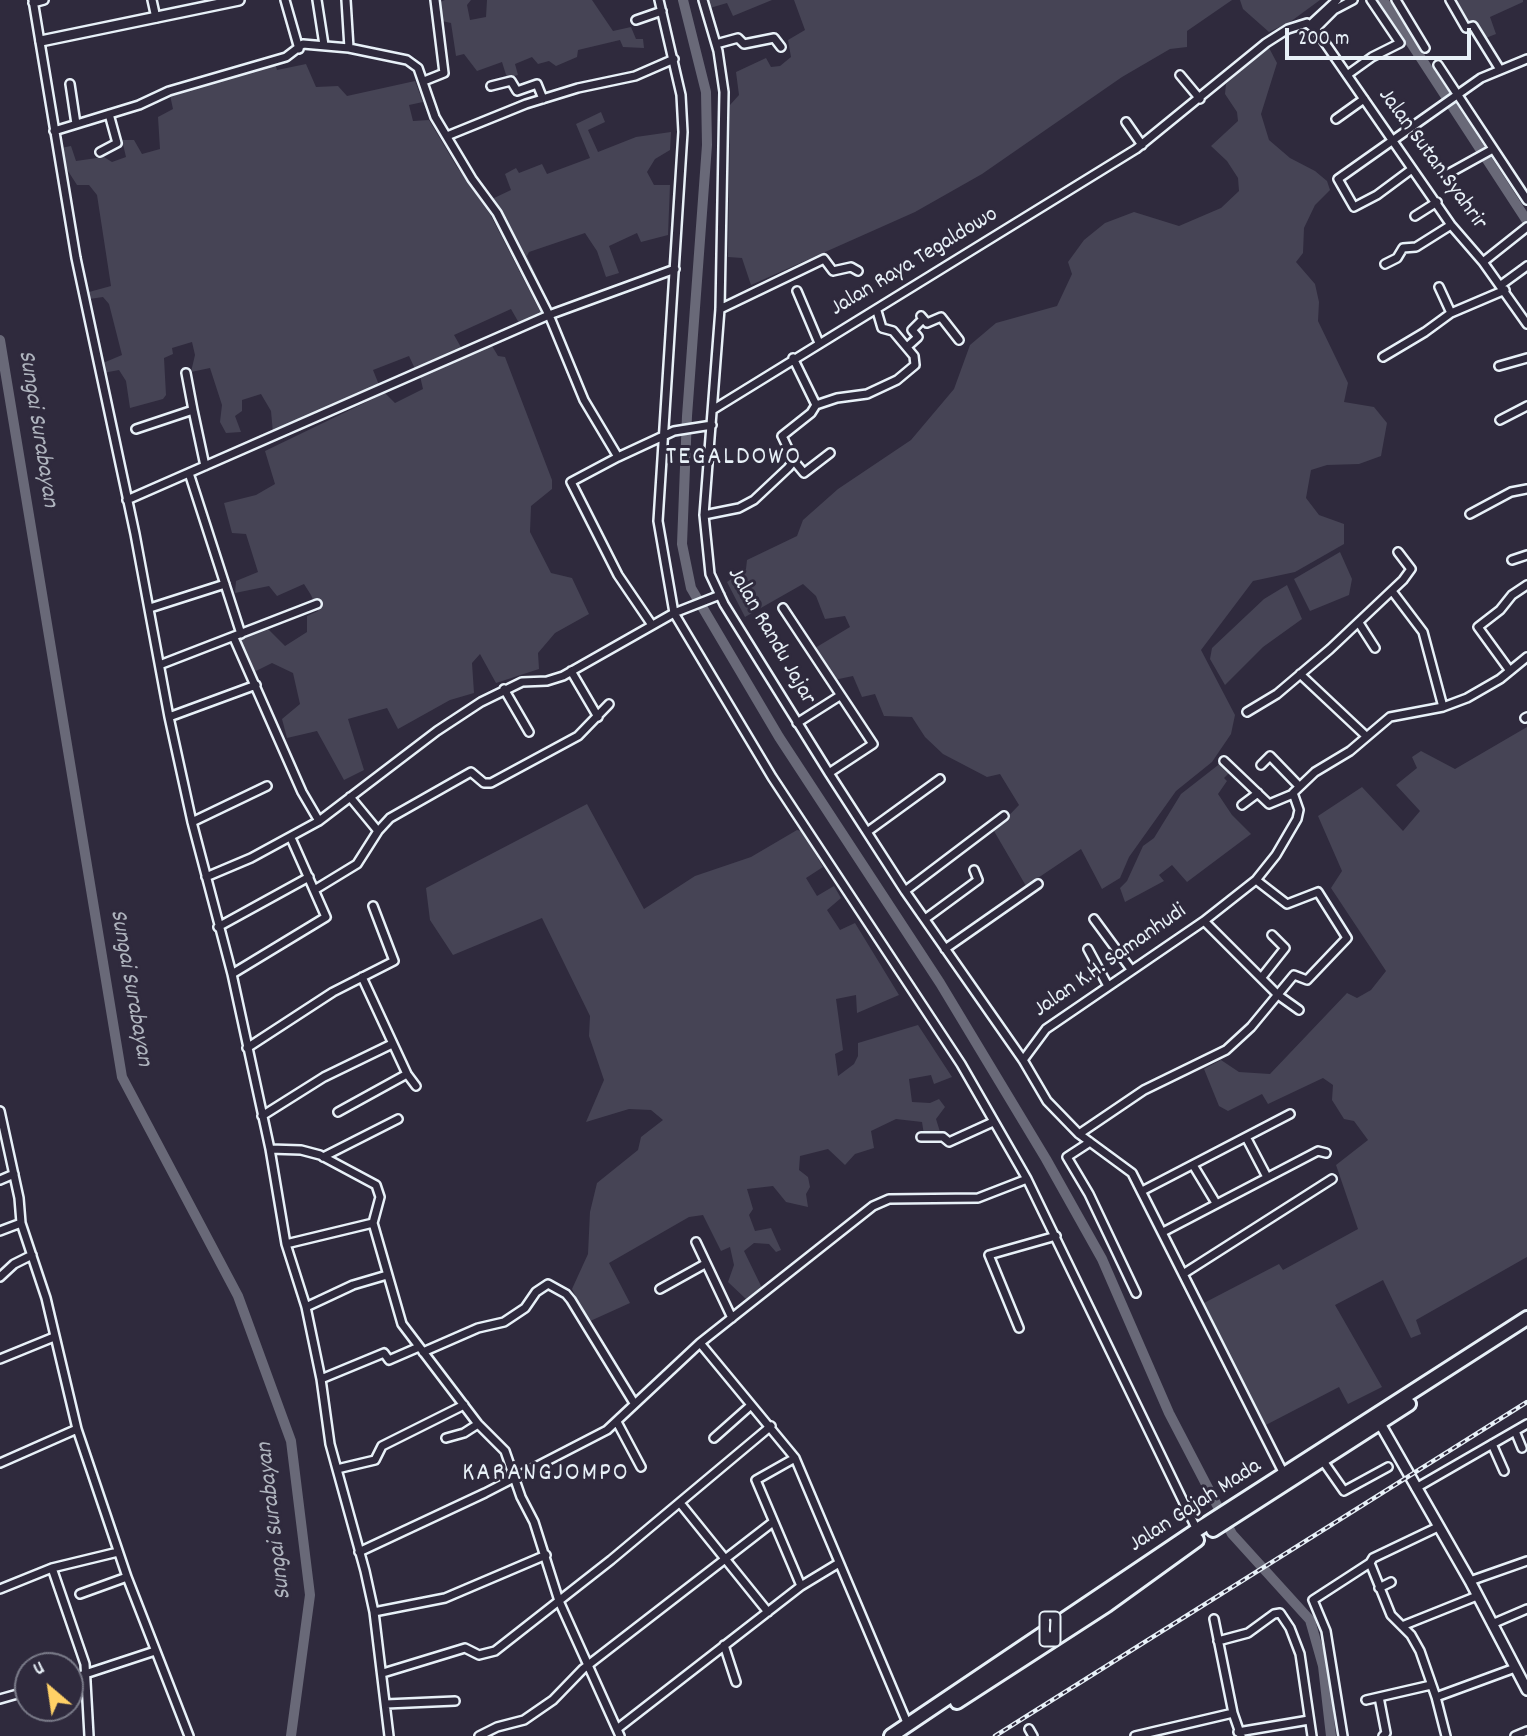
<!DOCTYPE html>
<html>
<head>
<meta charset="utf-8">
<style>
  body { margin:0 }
  #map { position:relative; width:1527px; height:1736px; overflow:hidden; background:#2f2a3d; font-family:Dekko,sans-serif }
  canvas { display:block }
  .north { position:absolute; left:14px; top:1652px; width:70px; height:70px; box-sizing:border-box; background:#2f2a3d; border:2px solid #797a88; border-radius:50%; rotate:331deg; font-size:19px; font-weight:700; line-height:28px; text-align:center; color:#e8f1f8 }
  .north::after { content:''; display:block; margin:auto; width:24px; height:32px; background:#ffd166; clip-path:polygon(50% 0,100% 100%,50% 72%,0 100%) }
  .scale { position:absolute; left:1285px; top:28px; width:186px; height:32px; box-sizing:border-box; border:4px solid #e8f1f8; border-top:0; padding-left:9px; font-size:21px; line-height:24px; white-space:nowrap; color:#e8f1f8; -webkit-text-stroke:5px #2f2a3d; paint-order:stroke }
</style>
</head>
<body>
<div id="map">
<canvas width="1527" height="1736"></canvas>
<div class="north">U</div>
<div class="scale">200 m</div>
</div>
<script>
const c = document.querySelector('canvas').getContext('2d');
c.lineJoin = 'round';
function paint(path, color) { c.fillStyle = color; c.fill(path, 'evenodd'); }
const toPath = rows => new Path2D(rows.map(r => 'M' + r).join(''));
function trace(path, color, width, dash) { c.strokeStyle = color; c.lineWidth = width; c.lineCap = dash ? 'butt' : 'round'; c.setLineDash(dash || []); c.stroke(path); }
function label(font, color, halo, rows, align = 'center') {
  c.font = font + ' Dekko,sans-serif'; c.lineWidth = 6; c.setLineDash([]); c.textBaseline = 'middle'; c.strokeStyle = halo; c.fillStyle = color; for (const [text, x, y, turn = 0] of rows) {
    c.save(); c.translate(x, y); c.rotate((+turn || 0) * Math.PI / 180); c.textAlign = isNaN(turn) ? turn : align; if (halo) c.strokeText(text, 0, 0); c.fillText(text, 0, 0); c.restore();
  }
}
paint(toPath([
  [445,0,471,0,467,5,470,20,486,17,487,0,592,0,613,31,631,27,636,39,643,39,644,48,623,47,620,40,578,50,577,57,556,66,549,61,538,64,532,57,515,64,518,75,507,78,502,62,477,71,464,54,456,56,451,23,442,21,440,2],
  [707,0,772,0,733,16,727,3,710,8],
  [794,0,1232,0,1187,31,1187,47,1170,49,1122,77,982,174,915,212,751,285,742,258,728,257,730,105,739,95,736,72,766,58,771,67,780,66,791,57,788,40,805,30],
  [1240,0,1320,0,1290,22,1269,32,1243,9],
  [1458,0,1523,0,1523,2,1490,17,1496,34,1478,41,1472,28,1463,27,1448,5],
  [1268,46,1277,63,1261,114,1269,140,1290,158,1315,171,1327,181,1330,190,1315,205,1304,228,1303,253,1296,262,1315,284,1319,302,1318,321,1348,383,1344,402,1374,407,1387,423,1381,456,1359,464,1327,465,1311,470,1306,498,1319,515,1344,524,1344,544,1295,572,1253,581,1201,650,1235,715,1231,734,1212,762,1176,791,1129,857,1120,878,1102,889,1081,849,1026,886,994,831,1019,805,1000,774,987,777,943,754,925,737,912,717,884,716,875,694,862,697,853,676,834,680,815,648,850,627,845,616,825,619,816,596,803,584,745,617,727,582,746,569,747,560,797,536,803,520,838,489,911,440,954,389,970,345,996,323,1057,306,1072,274,1068,262,1084,240,1105,223,1134,212,1179,226,1221,208,1239,191,1238,178,1227,161,1211,146,1238,121,1237,112,1225,94,1226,84],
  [275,63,277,70,306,64,316,87,338,86,347,96,415,81,423,102,409,105,413,121,429,120,457,167,490,214,541,313,519,323,511,309,454,335,462,349,416,371,409,356,373,370,379,385,273,433,271,411,261,394,242,400,242,411,235,416,241,432,226,433,220,422,222,405,210,368,191,372,195,355,192,342,172,348,173,354,164,358,166,395,163,399,130,408,126,381,119,370,103,373,103,363,122,355,109,304,103,297,89,299,89,292,111,286,97,195,89,185,77,185,68,171,61,148,71,146,76,161,104,157,112,162,126,157,122,140,134,140,142,154,160,149,158,117,173,109,170,95],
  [601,112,605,122,588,130,598,152,636,137,671,132,670,150,655,159,647,172,654,185,670,185,668,235,641,242,637,233,609,246,619,273,606,277,597,251,585,233,529,252,527,256,542,288,537,289,492,199,511,190,505,174,516,168,519,173,542,164,547,174,590,158,576,124],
  [492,346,498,356,505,357,552,480,552,489,531,506,530,532,551,573,572,578,589,614,555,633,538,653,539,669,496,683,480,654,472,663,474,693,450,700,398,729,387,708,348,719,364,770,344,780,317,731,287,738,282,719,300,704,293,673,272,663,254,672,240,640,267,628,285,646,307,632,307,616,318,611,311,595,304,584,277,596,269,586,235,593,236,581,258,572,246,534,232,533,224,503,256,495,275,484,265,451,385,393,395,403,423,389,420,376],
  [1340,552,1352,579,1349,595,1310,611,1294,579],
  [1287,585,1302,619,1263,647,1225,685,1210,659,1212,648,1264,599],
  [1527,727,1527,1257,1416,1320,1421,1334,1411,1338,1383,1280,1335,1305,1382,1387,1348,1404,1339,1387,1262,1427,1202,1304,1279,1264,1283,1270,1358,1229,1336,1165,1368,1140,1354,1121,1344,1119,1332,1100,1333,1085,1323,1078,1268,1104,1262,1094,1228,1111,1219,1106,1204,1069,1221,1060,1239,1072,1270,1074,1347,993,1357,998,1371,990,1386,971,1331,888,1342,871,1318,816,1362,787,1403,831,1420,811,1396,785,1417,768,1412,757,1421,751,1455,769],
  [1222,762,1231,771,1224,778,1227,781,1218,794,1232,815,1251,834,1187,882,1172,865,1159,875,1164,881,1125,902,1120,888,1127,881,1143,846,1154,838,1181,794],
  [587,804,644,909,695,876,751,857,797,830,802,831,823,867,806,878,817,896,834,886,841,898,827,910,840,930,855,923,899,995,857,1013,856,995,836,999,843,1050,835,1054,838,1076,854,1064,858,1056,858,1043,918,1025,952,1077,934,1084,931,1075,909,1079,912,1102,930,1103,939,1099,945,1107,936,1119,941,1135,924,1135,922,1122,896,1119,871,1131,874,1148,855,1154,845,1165,828,1149,800,1156,799,1170,808,1177,810,1187,806,1194,808,1207,786,1202,773,1186,747,1189,753,1209,749,1215,755,1231,771,1228,781,1250,776,1252,769,1244,754,1243,744,1251,762,1288,746,1299,728,1282,734,1265,730,1247,721,1251,703,1215,689,1217,609,1263,630,1303,588,1322,572,1289,588,1254,590,1212,597,1183,638,1150,641,1137,663,1120,651,1110,629,1109,586,1122,604,1080,589,1036,590,1016,542,918,453,955,430,920,426,888]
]), '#464455');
trace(toPath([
  [683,0,706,92,707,145,687,416,682,544,691,588,779,737,940,983,1046,1159,1102,1259,1169,1413,1232,1534,1310,1620,1323,1666,1331,1736],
  [1383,0,1527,221],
  [0,340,122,1077,238,1296,291,1441,310,1595,291,1736]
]), '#696978', 10);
const minor = toPath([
  [33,0,76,258,135,534,169,717,192,822,232,974,270,1149,286,1244,306,1307,321,1379,330,1444,365,1571,374,1612,389,1736],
  [152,0,156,18],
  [285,0,299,49],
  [317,0,324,45],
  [346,0,349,48],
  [659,0,681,95,683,132,658,521,674,613,772,777,961,1064,1027,1179,1197,1530],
  [703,0,718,51,724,92,720,309,704,515,710,574,724,604,829,773,905,891,1023,1060,1047,1101,1079,1134,1132,1173,1284,1474],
  [1396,0,1425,48],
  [1450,0,1466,28,1473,26,1499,68],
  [33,3,44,0],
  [636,20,662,11],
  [1310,25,1337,0],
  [1315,29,1334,10,1353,0],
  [716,44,738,38,744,44,774,38,781,47],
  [1438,65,1527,200],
  [1180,75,1200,99],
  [1347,75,1372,57,1400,43,1371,0],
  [424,81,444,73,435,0],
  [70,84,76,124],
  [491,86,511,81,517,91,537,84,543,99],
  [1336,119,1364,99],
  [1126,122,1142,145],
  [54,131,139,105,169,91,286,57,303,44,349,48,407,60,418,68,435,117,472,179,497,213,549,315,584,400,618,457,674,431,712,425],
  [447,136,526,104,578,88,635,76,674,59],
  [100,152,117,143,109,114],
  [1412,169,1377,195,1354,207,1338,179,1481,78,1527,59],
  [1446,175,1493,149],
  [1415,216,1437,202],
  [1483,262,1527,227],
  [1385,264,1397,258,1403,248,1416,247,1451,225],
  [1501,285,1527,266],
  [1439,287,1451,313],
  [797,291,819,343],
  [720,309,824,259,833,271,851,267,858,271],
  [921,316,927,323,941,317,959,340],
  [907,347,918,337,912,330,923,319],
  [1383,357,1425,332,1451,313,1505,290],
  [793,358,816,405],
  [1499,366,1527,358],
  [186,373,193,410],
  [714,409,1136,149,1266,43,1288,29,1307,23,1316,30,1451,225,1483,262,1527,324],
  [1500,420,1527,406],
  [136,429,193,410,205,466],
  [618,457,571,482,618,575,652,625],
  [794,461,804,473,830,453],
  [189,473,241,634],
  [127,500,549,315,675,269],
  [1470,514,1511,492,1527,489],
  [704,515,739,508,754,500,788,468,794,461,782,436,811,413,816,405,837,398,867,394,897,380,915,365,914,356,893,331,882,328,877,311],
  [1512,560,1527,555],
  [1392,591,1423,632,1443,707],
  [150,608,225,584],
  [783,608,873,744,829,773],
  [1359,623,1375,648],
  [234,638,302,792,319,821],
  [162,664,317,604],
  [571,671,598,717],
  [1510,671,1478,627,1500,610,1512,595,1527,585],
  [1300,674,1366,736],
  [504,689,529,732],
  [1247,712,1277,694,1330,649,1403,580,1411,569,1398,552],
  [169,717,256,685],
  [1525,718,1527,717],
  [797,723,838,697],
  [1224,761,1269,804,1293,794],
  [1261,765,1270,756,1299,786],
  [350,797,378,831],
  [1242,805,1258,793],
  [192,822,267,786],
  [867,832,940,779],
  [206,877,251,858,319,821,437,731,481,702,522,682,547,681,563,676,674,613,720,595],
  [316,889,357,864,378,831,390,818,471,772,484,783,491,783,578,736,609,704],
  [905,891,1004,816],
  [925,919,978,880,974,870],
  [1094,919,1130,968],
  [1204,921,1278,995,1299,1010],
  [218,927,309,877],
  [945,949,1038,884],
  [1088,949,1108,986],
  [232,974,326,917,291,838],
  [362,977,407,1074,416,1086],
  [1262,977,1285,948,1272,935],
  [247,1048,333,992,394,961,373,906],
  [1023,1060,1046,1029,1204,921,1256,880,1276,855,1297,819,1299,810,1293,793,1315,772,1350,751,1390,717,1443,707,1467,698,1500,679,1527,657],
  [0,1111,19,1198,21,1223,46,1298,77,1429,127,1577,189,1736],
  [338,1112,407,1074],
  [262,1116,324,1077,392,1044],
  [1079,1134,1144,1090,1226,1050,1251,1027,1294,975,1307,980,1347,938,1318,892,1287,904,1256,880],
  [921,1137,943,1137,949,1142,993,1122],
  [1246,1137,1267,1177],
  [1090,1142,1067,1157,1089,1194,1136,1293],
  [270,1149,301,1150,320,1155,376,1185,380,1197,373,1223,402,1324,478,1424,505,1451,521,1497,534,1522,559,1601,620,1736],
  [323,1157,398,1119],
  [1193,1165,1216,1203],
  [0,1180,14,1174],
  [1142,1191,1290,1114],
  [0,1231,21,1223],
  [1163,1232,1318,1151,1326,1153],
  [696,1242,732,1318],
  [286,1244,373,1223],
  [1183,1274,1332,1179],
  [0,1277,14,1264,32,1255],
  [660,1289,705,1264],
  [306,1307,353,1285,387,1275],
  [1019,1328,989,1255,1056,1236],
  [700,1343,795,1458,908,1725],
  [423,1352,478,1328,504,1322,525,1308,536,1292,548,1284,566,1294,571,1300,634,1403],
  [0,1359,54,1337],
  [321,1379,384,1353,389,1360,419,1347],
  [617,1422,641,1467],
  [1515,1431,1522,1448],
  [446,1438,464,1433,478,1424],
  [714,1438,750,1406],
  [1492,1444,1504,1471],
  [795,1458,756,1480,801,1586],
  [1323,1461,1344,1491,1388,1467],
  [0,1463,77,1429],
  [337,1469,375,1460,382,1446,464,1405],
  [1416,1488,1527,1424],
  [680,1503,768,1612],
  [359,1552,485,1493,607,1430,700,1343,873,1206,889,1199,978,1198,1027,1179],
  [1370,1563,1391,1615,1411,1635,1420,1651,1436,1697,1515,1668],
  [52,1568,85,1664,89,1736],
  [1470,1581,1527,1561],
  [1379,1588,1391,1582],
  [0,1589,52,1568,118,1552],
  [80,1594,127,1577],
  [374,1612,445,1598,546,1555],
  [1214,1619,1233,1713],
  [1492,1624,1527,1609],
  [1402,1626,1477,1596],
  [1218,1641,1248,1633,1274,1614,1280,1613,1290,1628,1300,1654,1312,1736],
  [724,1645,736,1682],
  [383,1673,465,1648,479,1655,495,1651,611,1560,771,1426],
  [70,1679,155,1651],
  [1436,1697,1446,1736],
  [0,1699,28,1691],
  [1366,1700,1379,1697],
  [386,1704,455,1701],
  [617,1729,801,1586,839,1563],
  [1029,1729,1033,1736],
  [1238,1732,1309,1720],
  [479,1736,497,1727,524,1720,553,1700,583,1669,773,1522],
  [1135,1736,1233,1713,1241,1736],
  [1343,1736,1326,1631,1313,1600,1370,1563,1373,1558,1438,1527],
  [1383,1736,1386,1733,1379,1697,1431,1685],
  [1515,1736,1527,1731]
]);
const tertiary = toPath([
  [41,41,239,0],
  [1378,1420,1470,1581,1527,1690]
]);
const trunk = toPath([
  [1213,1530,1409,1404],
  [957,1702,1107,1605,1197,1540],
  [891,1736,1197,1530,1527,1318]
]);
trace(minor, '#e8f1f8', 12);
trace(tertiary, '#e8f1f8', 14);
trace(trunk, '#e8f1f8', 18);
trace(minor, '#2f2a3d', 7);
trace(tertiary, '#2f2a3d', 9);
trace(trunk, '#2f2a3d', 12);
const rail = toPath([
  [995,1736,1527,1402]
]);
trace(rail, '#e8f1f8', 4.5);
trace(rail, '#2f2a3d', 2, [5]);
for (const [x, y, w] of [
  [1050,1629,21]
]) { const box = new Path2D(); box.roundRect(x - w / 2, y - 17.5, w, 35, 5); c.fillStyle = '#2f2a3d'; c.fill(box); trace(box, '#e8f1f8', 2); }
label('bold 21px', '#e8f1f8', null, [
  ["1",1050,1629]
]);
label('23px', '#e8f1f8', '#2f2a3d', [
  ["Jalan Sutan Syahrir",1431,160,54],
  ["Jalan Raya Tegaldowo",915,263,-31],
  ["Jalan Randu Jajar",770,637,60],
  ["Jalan K.H. Samanhudi",1111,962,-35],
  ["Jalan Gajah Mada",1196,1507,-33]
]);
label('italic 24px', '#afb4be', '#2f2a3d', [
  ["Sungai Surabayan",36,429,81],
  ["Sungai Surabayan",129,988,80],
  ["Sungai Surabayan",276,1521,-97]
]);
c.letterSpacing = '2px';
label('26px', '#e8f1f8', '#2f2a3d', [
  ["TEGALDOWO",734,459],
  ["KARANGJOMPO",546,1475]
]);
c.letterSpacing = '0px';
</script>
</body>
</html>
